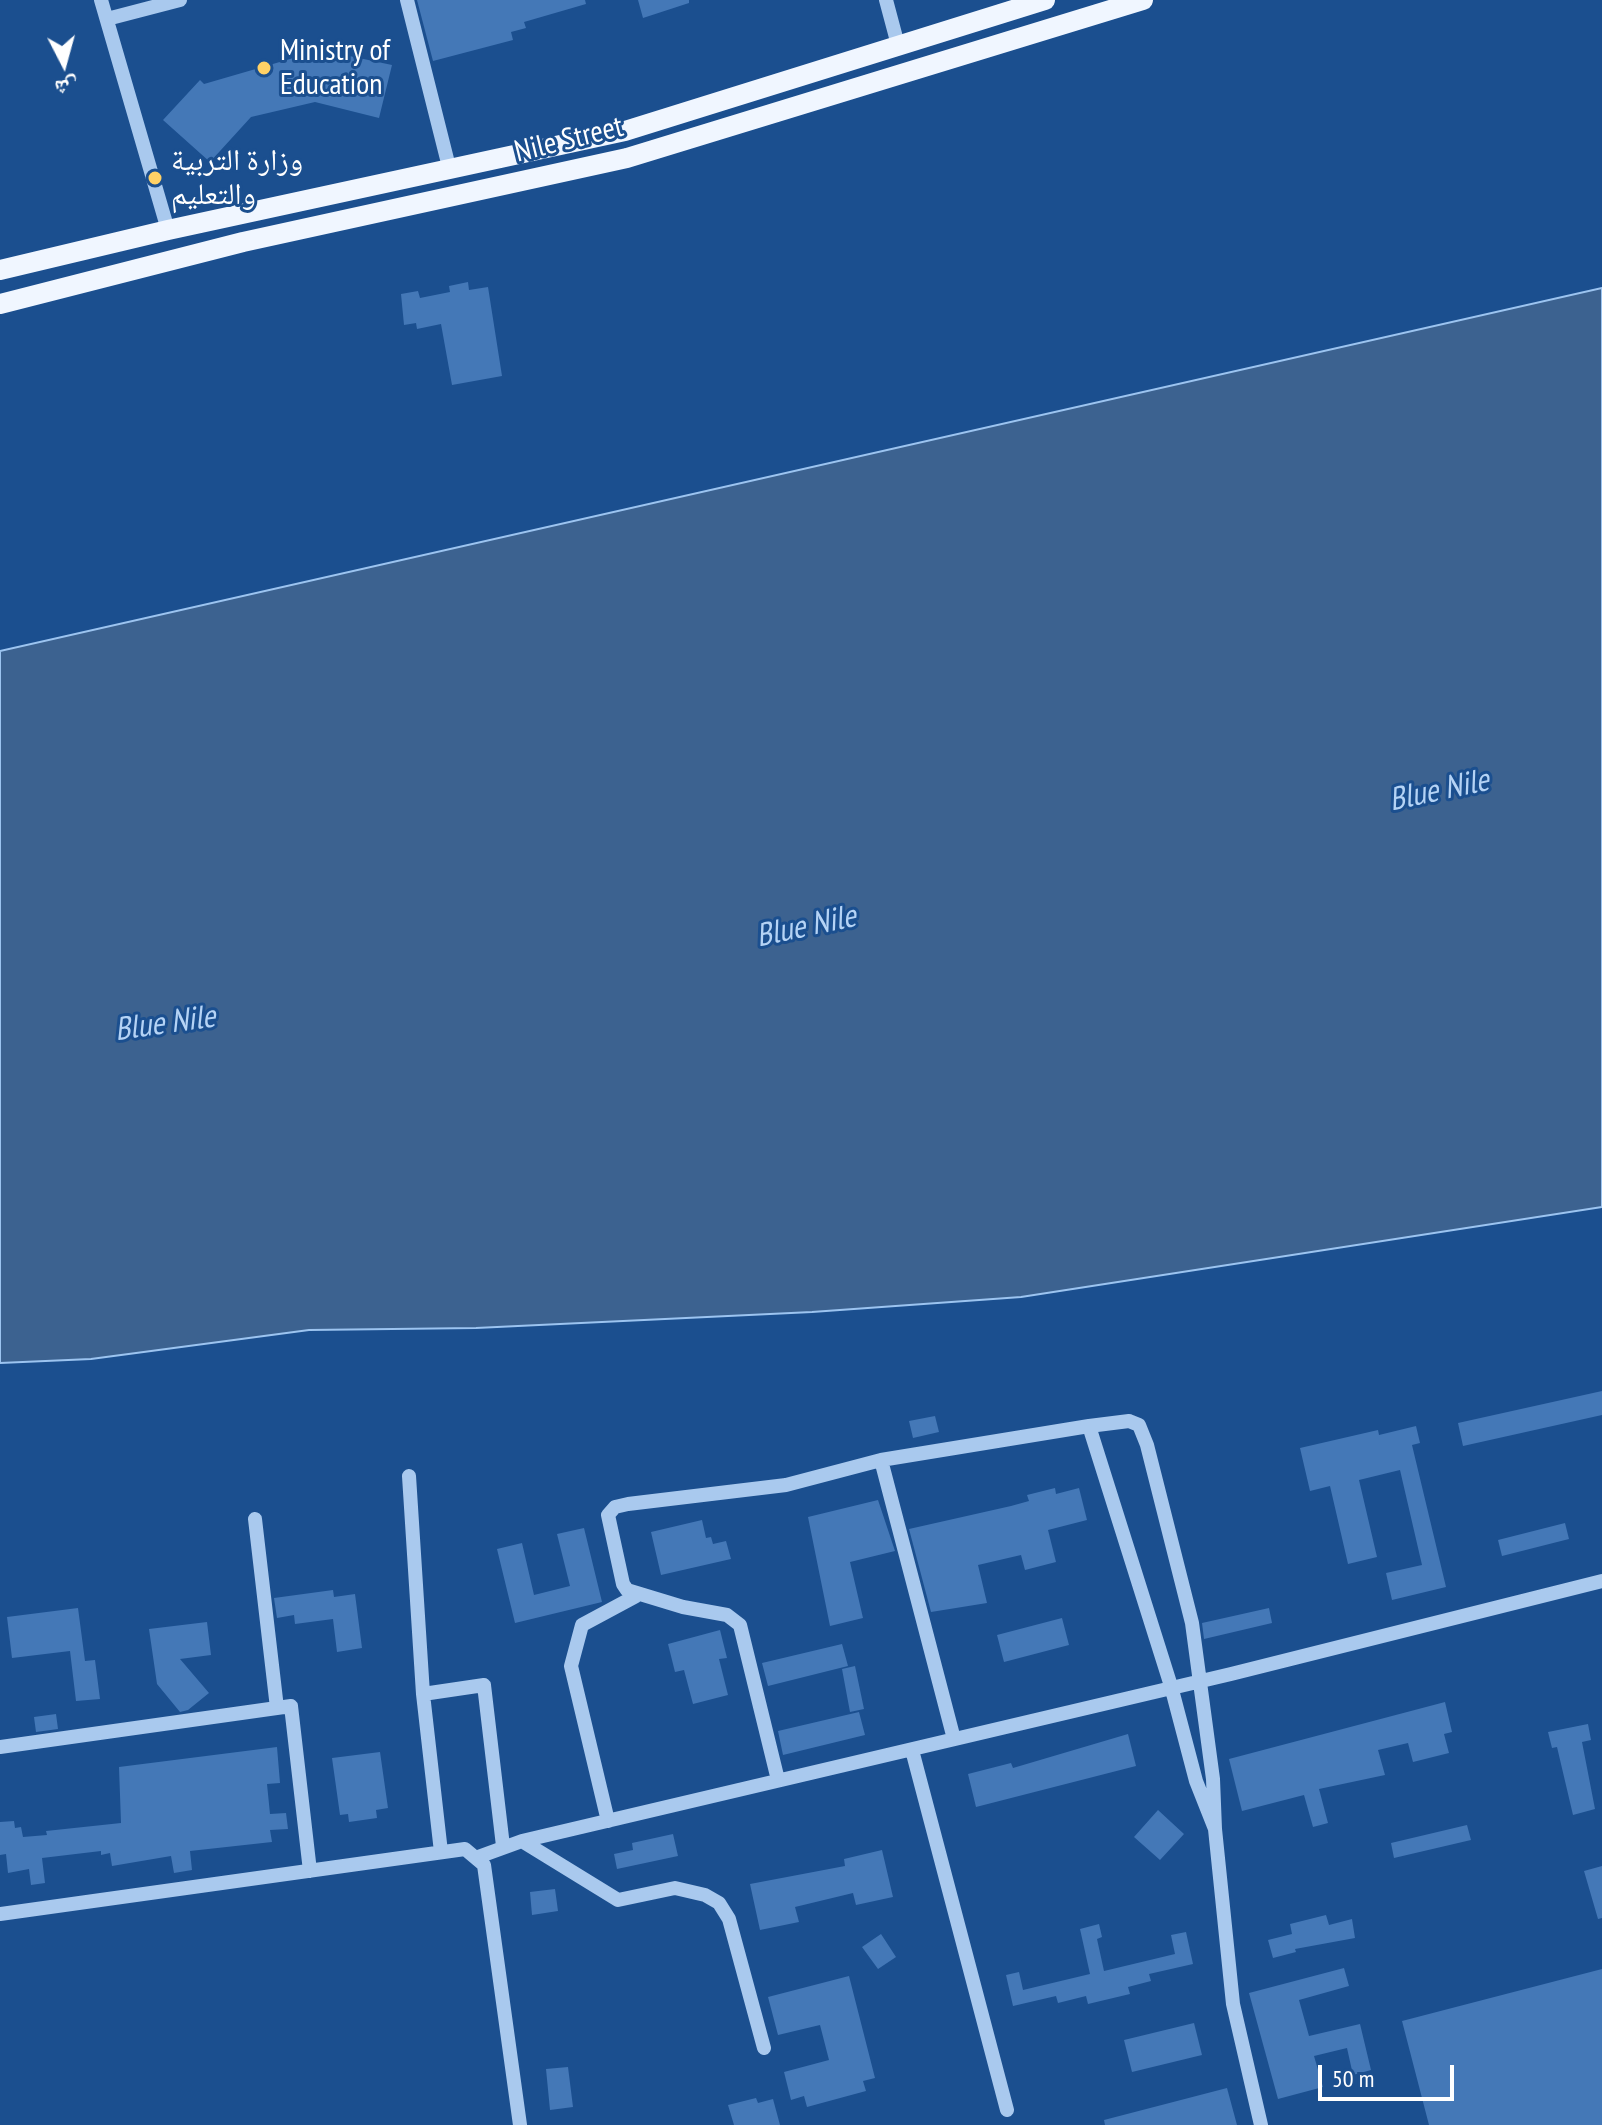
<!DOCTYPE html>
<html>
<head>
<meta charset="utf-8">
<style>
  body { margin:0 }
  #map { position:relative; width:1602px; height:2125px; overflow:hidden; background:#1b4f8f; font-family:"PT Sans Narrow","Noto Naskh Arabic",sans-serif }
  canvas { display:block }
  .north { position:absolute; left:24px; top:24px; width:80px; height:80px; -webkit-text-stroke:6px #1b4f8f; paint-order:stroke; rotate:174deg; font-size:22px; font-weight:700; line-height:32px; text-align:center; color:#fff }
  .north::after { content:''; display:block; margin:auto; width:28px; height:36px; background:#fff; clip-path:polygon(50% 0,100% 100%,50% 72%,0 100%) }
  .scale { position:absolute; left:1318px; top:2065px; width:136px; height:36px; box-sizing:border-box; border:4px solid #fff; border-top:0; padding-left:10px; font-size:24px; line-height:28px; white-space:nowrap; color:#fff; -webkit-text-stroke:6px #1b4f8f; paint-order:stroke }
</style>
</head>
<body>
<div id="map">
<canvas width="1602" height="2125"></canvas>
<div class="north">ش</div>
<div class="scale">50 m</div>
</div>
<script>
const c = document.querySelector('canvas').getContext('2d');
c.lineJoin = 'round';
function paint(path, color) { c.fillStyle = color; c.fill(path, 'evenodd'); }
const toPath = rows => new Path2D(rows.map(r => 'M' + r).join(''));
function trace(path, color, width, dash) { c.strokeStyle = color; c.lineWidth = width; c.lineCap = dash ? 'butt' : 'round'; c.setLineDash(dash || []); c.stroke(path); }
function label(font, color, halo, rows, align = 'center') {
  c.font = font + ' "PT Sans Narrow","Noto Naskh Arabic",sans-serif'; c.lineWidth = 6; c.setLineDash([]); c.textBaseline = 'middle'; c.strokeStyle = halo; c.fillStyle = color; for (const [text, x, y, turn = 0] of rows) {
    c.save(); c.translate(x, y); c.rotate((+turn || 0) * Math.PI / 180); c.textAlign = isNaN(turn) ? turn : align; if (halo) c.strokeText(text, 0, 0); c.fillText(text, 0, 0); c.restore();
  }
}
const water = toPath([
  [1602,288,1602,1207,1021,1297,812,1312,476,1328,309,1330,91,1359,0,1363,0,651,1602,288]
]);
paint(water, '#3c6290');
trace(water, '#9cc4f0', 2);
paint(toPath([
  [417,0,585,0,586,4,524,22,526,28,511,32,513,40,433,61],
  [638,0,689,0,689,3,643,18],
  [321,50,392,65,379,118,315,102,251,117,210,162,163,120,200,80,204,84],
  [468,282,469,290,488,287,502,376,452,385,441,324,417,329,416,323,404,325,401,294,418,291,420,298,450,292,449,286],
  [1602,1391,1602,1415,1463,1446,1458,1423],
  [935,1416,939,1432,913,1438,909,1421],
  [1416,1426,1420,1443,1412,1445,1446,1587,1392,1600,1386,1573,1422,1565,1400,1470,1359,1480,1377,1557,1348,1564,1330,1486,1310,1491,1300,1448,1378,1430,1379,1435],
  [1055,1488,1056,1494,1079,1488,1087,1520,1048,1530,1056,1562,1025,1570,1021,1555,978,1565,987,1603,931,1612,909,1529,1011,1506,1029,1501,1027,1495],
  [878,1500,895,1551,850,1562,863,1618,830,1626,808,1517],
  [702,1520,706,1538,711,1537,713,1544,726,1541,731,1559,661,1575,651,1532],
  [1565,1523,1569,1539,1502,1556,1498,1540],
  [584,1528,602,1602,515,1623,497,1549,522,1543,534,1595,570,1586,557,1534],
  [333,1590,334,1597,355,1594,362,1648,337,1652,333,1619,295,1624,294,1615,277,1618,274,1598],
  [78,1608,85,1661,95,1660,100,1699,76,1701,70,1651,12,1658,7,1617],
  [1269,1608,1272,1623,1204,1639,1202,1623],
  [1062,1618,1069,1645,1004,1662,997,1635],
  [207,1622,211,1655,180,1659,209,1693,188,1710,180,1712,157,1684,149,1629],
  [720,1630,727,1658,719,1659,728,1695,693,1704,684,1670,675,1672,668,1644],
  [842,1644,848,1666,768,1686,762,1663],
  [855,1666,864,1709,850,1712,842,1669],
  [1445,1702,1452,1732,1444,1734,1449,1753,1413,1762,1408,1743,1378,1750,1385,1775,1319,1789,1328,1823,1313,1827,1304,1795,1242,1811,1229,1759],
  [859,1712,865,1735,783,1755,778,1731],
  [56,1714,58,1729,36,1732,34,1717],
  [1588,1724,1591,1740,1582,1742,1595,1809,1573,1815,1557,1747,1552,1748,1548,1732],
  [1128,1734,1136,1766,976,1807,968,1774,1011,1763,1013,1768],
  [277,1747,280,1783,267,1784,270,1814,286,1813,288,1829,270,1830,272,1842,190,1851,192,1870,174,1873,171,1856,112,1866,110,1853,101,1855,101,1851,42,1858,45,1883,31,1885,29,1869,8,1873,6,1854,0,1855,0,1822,14,1821,15,1828,21,1827,23,1837,47,1835,46,1831,121,1823,119,1767],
  [380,1752,388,1808,376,1810,377,1818,349,1822,348,1814,340,1815,332,1758],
  [1158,1810,1184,1834,1160,1860,1134,1837],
  [1467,1825,1471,1840,1394,1858,1391,1843],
  [673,1834,678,1856,617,1869,614,1854,633,1850,632,1843],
  [882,1850,893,1897,856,1905,853,1893,795,1907,799,1922,760,1930,750,1884,845,1866,844,1859],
  [1602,1866,1602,1918,1598,1919,1584,1871],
  [555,1889,558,1911,532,1915,530,1892],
  [1326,1915,1329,1925,1352,1919,1355,1938,1295,1949,1296,1952,1273,1958,1268,1940,1292,1934,1290,1924],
  [1099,1924,1102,1937,1097,1939,1104,1971,1175,1954,1171,1935,1186,1932,1193,1964,1149,1974,1151,1981,1128,1987,1130,1994,1088,2004,1086,1996,1058,2003,1056,1996,1013,2006,1006,1975,1019,1972,1023,1990,1090,1974,1080,1929],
  [881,1934,896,1957,878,1969,862,1947],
  [1344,1968,1349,1986,1299,2000,1309,2036,1360,2024,1371,2070,1353,2075,1347,2048,1314,2056,1323,2087,1278,2099,1249,1993],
  [1602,1969,1602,2125,1429,2125,1402,2021],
  [849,1976,875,2078,863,2081,866,2091,807,2107,804,2096,791,2100,784,2072,829,2060,820,2025,778,2035,768,1997],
  [1194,2023,1202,2055,1132,2072,1124,2040],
  [568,2067,573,2107,550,2110,546,2069],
  [1227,2088,1237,2125,1105,2125,1104,2120],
  [756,2098,758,2103,773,2099,780,2125,734,2125,728,2105]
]), '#4478b7');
trace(toPath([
  [101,0,168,230],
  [407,0,450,171],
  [886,0,898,45],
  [107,19,180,0],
  [1129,1421,1139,1425,1147,1445,1192,1623,1213,1779,1215,1829,1196,1781,1171,1686,1089,1426,1129,1421],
  [881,1460,954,1739],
  [409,1476,423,1694,441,1852],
  [255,1519,277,1708],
  [423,1694,484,1685,503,1846],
  [0,1747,291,1706,310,1871],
  [912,1750,1007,2110],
  [778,1780,740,1625,727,1615,683,1607,627,1590,623,1584,608,1515,615,1507,628,1504,786,1485,881,1460,1089,1426],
  [608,1821,571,1666,582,1625,636,1596],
  [1215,1829,1233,2004,1261,2125],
  [522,1841,618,1900,675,1888,705,1895,719,1903,729,1919,764,2048],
  [478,1857,522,1841,1231,1674,1602,1581],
  [0,1914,465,1849,484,1865,520,2125]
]), '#a9c9ee', 14);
trace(toPath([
  [0,270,168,230,625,131,1045,0],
  [0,304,243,242,627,158,1143,0]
]), '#f0f6ff', 20);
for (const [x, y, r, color] of [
  [264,68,8,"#ffd166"],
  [155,178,8,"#ffd166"]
]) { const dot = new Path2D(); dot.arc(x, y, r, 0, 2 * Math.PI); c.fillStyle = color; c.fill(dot); trace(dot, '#1b4f8f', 3); }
label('30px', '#fff', '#1b4f8f', [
  ["Ministry of",280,51],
  ["Education",280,85],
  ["وزارة التربية",171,161],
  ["والتعليم",171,195]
], 'left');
label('30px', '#fff', '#1b4f8f', [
  ["Nile Street",569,140,-14]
]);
label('italic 32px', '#b5d3f5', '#1b4f8f', [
  ["Blue Nile",1439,791,-12],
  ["Blue Nile",806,927,-12],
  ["Blue Nile",165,1024,-8]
]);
</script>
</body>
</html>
